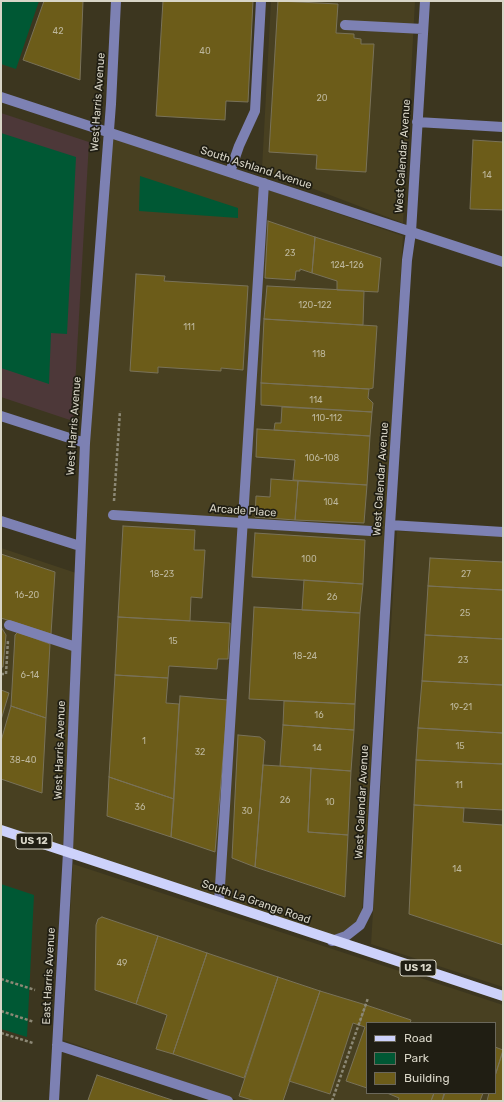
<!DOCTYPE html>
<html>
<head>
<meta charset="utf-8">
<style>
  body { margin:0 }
  #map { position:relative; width:504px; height:1102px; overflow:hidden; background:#3c361f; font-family:Rubik,sans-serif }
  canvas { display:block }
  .frame { position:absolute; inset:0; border:2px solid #d8d5c7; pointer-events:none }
  .legend { position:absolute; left:366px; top:1022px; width:130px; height:72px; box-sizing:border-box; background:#201e13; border:1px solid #6a675b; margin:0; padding:5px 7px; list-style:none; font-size:12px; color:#d8d5c7 }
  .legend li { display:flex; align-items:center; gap:8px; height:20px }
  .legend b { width:20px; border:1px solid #6a675b }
</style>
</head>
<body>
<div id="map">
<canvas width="504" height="1102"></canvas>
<div class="frame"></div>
<ul class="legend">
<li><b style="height:5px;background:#cdd2fb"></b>Road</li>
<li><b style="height:11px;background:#005834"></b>Park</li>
<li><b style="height:11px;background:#6c5c19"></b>Building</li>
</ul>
</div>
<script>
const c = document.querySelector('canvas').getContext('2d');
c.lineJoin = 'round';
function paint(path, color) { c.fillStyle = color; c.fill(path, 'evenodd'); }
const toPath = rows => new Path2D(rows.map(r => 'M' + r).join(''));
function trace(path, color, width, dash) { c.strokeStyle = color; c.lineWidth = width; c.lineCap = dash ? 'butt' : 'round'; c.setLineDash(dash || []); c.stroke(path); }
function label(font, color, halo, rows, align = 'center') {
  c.font = font + ' Rubik,sans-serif'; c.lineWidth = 3.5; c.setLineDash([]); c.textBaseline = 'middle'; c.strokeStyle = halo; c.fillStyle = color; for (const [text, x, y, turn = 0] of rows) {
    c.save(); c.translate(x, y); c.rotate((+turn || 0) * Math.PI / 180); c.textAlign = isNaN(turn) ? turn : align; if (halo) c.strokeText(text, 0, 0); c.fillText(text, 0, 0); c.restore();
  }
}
paint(toPath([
  [271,1,415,1,403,223,262,169],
  [109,135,403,236,361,927,333,938,72,848,84,509],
  [397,531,503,536,503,987,371,944],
  [1,548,76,573,63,846,1,825],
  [73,864,503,1005,503,1101,240,1101,63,1040],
  [367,1023,495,1023,495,1093,367,1093]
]), '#484021');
paint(toPath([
  [1,113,89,142,73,421,1,397]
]), '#4d3839');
paint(toPath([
  [1,1,39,1,16,69,1,64],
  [1,133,76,157,67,334,51,333,49,384,1,368],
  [140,176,238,208,238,218,139,211],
  [1,884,34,895,27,1037,1,1029]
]), '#005834');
const building = toPath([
  [44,1,83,1,80,80,23,60,44,1],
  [163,1,253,1,248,102,226,101,225,120,156,116,163,1],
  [278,1,338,4,336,33,354,34,354,38,361,39,361,44,374,44,366,172,316,169,317,155,269,152,278,1],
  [473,140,503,142,503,210,470,209,473,140],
  [268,221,315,237,312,273,300,269,300,271,296,271,295,280,265,278,268,221],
  [315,237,381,258,378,292,337,290,337,281,312,273,315,237],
  [136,274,165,276,164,281,248,286,243,370,221,368,221,371,158,367,158,373,130,371,136,274],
  [267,286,364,291,363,325,264,319,267,286],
  [264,319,377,326,373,388,369,389,261,383,264,319],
  [261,383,369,389,368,398,373,403,372,412,261,405,261,383],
  [282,407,372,412,370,436,274,430,275,423,281,423,282,407],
  [257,429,370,436,367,485,293,480,295,460,256,457,257,429],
  [271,479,298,481,295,520,255,517,256,496,270,497,271,479],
  [298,481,367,485,364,523,295,520,298,481],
  [123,526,195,530,194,550,205,550,202,598,191,597,190,621,118,617,123,526],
  [255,533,365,540,363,584,252,577,255,533],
  [1,554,55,572,51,634,1,618,1,554],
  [430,558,503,562,503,590,428,586,430,558],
  [304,580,363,584,360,613,302,610,304,580],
  [428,586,503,590,503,639,425,635,428,586],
  [254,607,360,613,355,704,249,699,254,607],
  [118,617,230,623,228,659,218,659,217,669,169,666,168,678,115,675,118,617],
  [1,627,6,635,3,667,1,667,1,627],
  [18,632,50,644,46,718,11,706,15,635,18,632],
  [425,635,503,639,503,685,422,681,425,635],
  [115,675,168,678,166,703,179,704,174,799,109,777,115,675],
  [422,681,503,685,503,733,418,728,422,681],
  [1,690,9,693,1,720,1,690],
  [180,696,228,700,215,852,171,837,180,696],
  [284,701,355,704,354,730,283,725,284,701],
  [11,706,46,718,42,793,1,779,1,741,11,706],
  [283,725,354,730,351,771,280,766,283,725],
  [418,728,503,733,503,764,416,760,418,728],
  [238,735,260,737,265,741,255,867,232,858,238,735],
  [416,760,503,764,503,810,414,805,416,760],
  [263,765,311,768,308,832,348,835,345,897,255,867,263,765],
  [311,768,351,771,348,835,308,832,311,768],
  [109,777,174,799,171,837,107,816,109,777],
  [414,805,464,808,463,822,503,825,503,945,409,914,414,805],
  [102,917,158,936,136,1004,95,990,96,925,98,919,102,917],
  [158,936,207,953,173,1054,156,1049,167,1015,136,1004,158,936],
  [207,953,278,977,244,1078,173,1054,207,953],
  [278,977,320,991,283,1101,255,1101,239,1096,278,977],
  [320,991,366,1005,359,1025,353,1023,330,1094,289,1081,320,991],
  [366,1005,411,1020,410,1023,367,1023,367,1088,346,1081,365,1027,359,1025,366,1005],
  [495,1047,503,1050,495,1076,495,1047],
  [503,1051,503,1101,487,1101,489,1093,495,1093,495,1076,503,1051],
  [97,1075,175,1101,92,1101,88,1100,97,1075],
  [387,1093,434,1093,431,1101,398,1101,399,1098,387,1093],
  [434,1093,444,1093,442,1101,431,1101,434,1093],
  [445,1093,483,1093,480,1101,442,1101,445,1093]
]);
paint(building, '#6c5c19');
trace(building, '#797259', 1);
trace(toPath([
  [114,501,120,411],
  [1,674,6,674,8,640],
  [1,979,35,990],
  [1,1011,34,1022],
  [1,1033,33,1043],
  [332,1101,368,998]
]), '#8c8875', 2.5, [3, 2]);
trace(toPath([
  [345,25,423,29],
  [1,97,503,262],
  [417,122,503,127],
  [230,172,239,146,255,111,261,1],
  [1,416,85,443],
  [113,515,371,531],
  [1,521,80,546],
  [390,525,503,532],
  [9,625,76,647],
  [219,902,264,183],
  [332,941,346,936,360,925,368,909,390,525,407,260,411,232,425,1],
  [57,1045,228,1101],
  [54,1101,68,852,85,443,111,104,116,1]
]), '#7d81b3', 10);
trace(toPath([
  [1,830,503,996]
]), '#cdd2fb', 10);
label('9px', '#bdb79c', null, [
  ["42",58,31],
  ["40",205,51],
  ["20",322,98],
  ["14",487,175],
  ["23",290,253],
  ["124-126",347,265],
  ["120-122",315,305],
  ["111",189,327],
  ["118",319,354],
  ["114",316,400],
  ["110-112",327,418],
  ["106-108",322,458],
  ["104",331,502],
  ["100",309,559],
  ["18-23",162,574],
  ["27",466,574],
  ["16-20",27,595],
  ["26",332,597],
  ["25",465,613],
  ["15",173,641],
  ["18-24",305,656],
  ["23",463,660],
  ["6-14",30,675],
  ["19-21",461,707],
  ["16",319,715],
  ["1",144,741],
  ["15",460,746],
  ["14",317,748],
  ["32",200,752],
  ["38-40",23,760],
  ["11",459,785],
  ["26",285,800],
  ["10",330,802],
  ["36",140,807],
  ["30",247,811],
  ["14",457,869],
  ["49",122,963]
]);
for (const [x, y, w] of [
  [34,841,36],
  [418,968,36]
]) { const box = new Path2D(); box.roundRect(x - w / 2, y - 8, w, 16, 3); c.fillStyle = '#201e13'; c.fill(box); trace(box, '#d8d5c7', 1); }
label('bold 10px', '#d8d5c7', null, [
  ["US 12",34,841],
  ["US 12",418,968]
]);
label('11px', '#d8d5c7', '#201e13', [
  ["West Harris Avenue",98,102,-86],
  ["West Calendar Avenue",403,156,-86],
  ["South Ashland Avenue",256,168,18],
  ["West Harris Avenue",74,426,-86],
  ["West Calendar Avenue",381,479,-86],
  ["Arcade Place",243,511,4],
  ["West Harris Avenue",60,750,-88],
  ["West Calendar Avenue",362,802,-87],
  ["South La Grange Road",256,902,19],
  ["East Harris Avenue",49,976,-87]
]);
</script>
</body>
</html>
